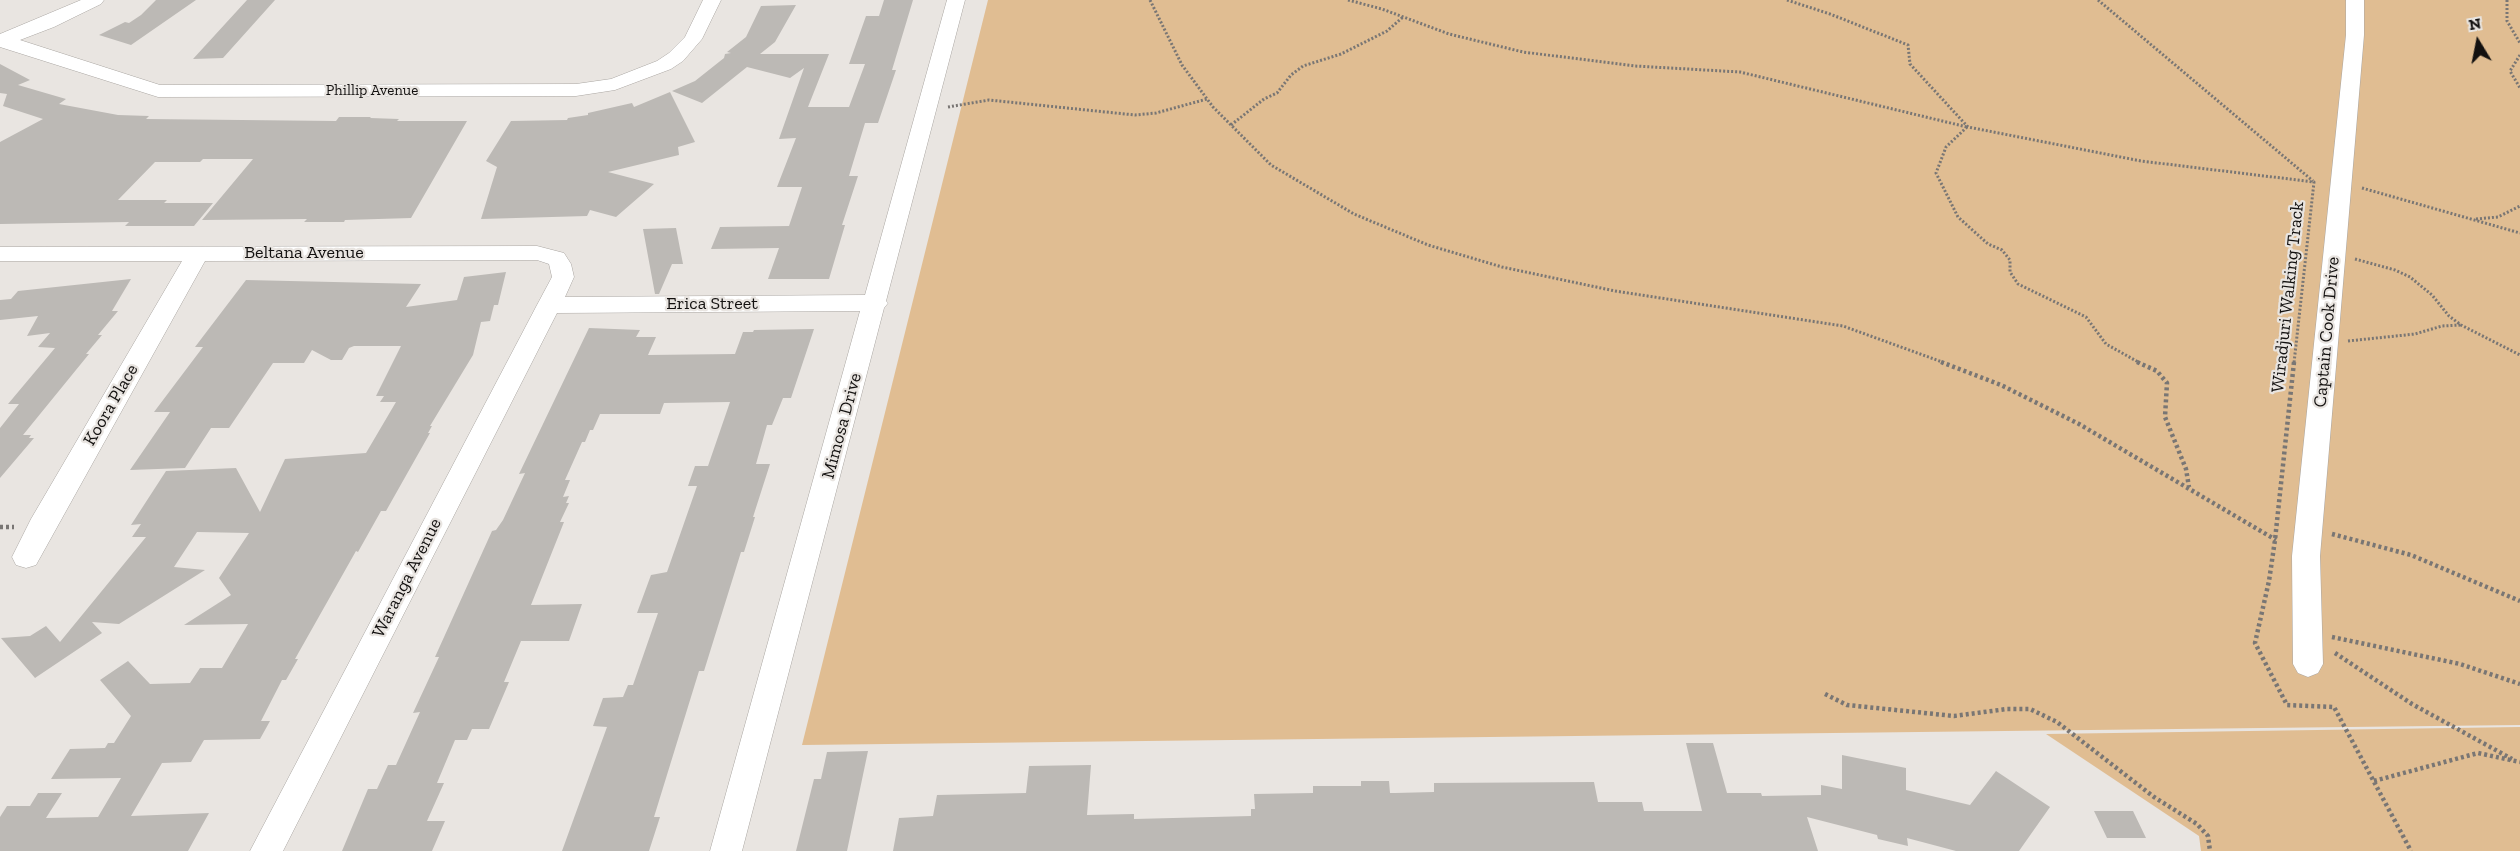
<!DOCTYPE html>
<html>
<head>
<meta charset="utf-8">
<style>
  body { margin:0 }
  #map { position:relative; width:2520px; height:851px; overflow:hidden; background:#e9e5e1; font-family:"Zilla Slab",serif }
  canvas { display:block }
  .north { position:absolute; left:2448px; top:12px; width:60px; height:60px; -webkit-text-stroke:4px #e9e5e1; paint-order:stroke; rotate:350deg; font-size:16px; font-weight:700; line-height:24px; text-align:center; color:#131110 }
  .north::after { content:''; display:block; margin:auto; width:21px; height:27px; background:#131110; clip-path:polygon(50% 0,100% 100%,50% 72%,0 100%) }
</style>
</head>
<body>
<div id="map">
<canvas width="2520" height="851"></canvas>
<div class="north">N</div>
</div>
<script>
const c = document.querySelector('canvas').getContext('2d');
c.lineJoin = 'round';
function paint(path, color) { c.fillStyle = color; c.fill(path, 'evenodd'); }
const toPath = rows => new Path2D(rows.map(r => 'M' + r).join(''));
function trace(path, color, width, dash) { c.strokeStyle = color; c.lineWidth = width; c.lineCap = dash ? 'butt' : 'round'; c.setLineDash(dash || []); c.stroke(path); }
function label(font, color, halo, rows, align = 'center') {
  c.font = font + ' "Zilla Slab",serif'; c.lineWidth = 4.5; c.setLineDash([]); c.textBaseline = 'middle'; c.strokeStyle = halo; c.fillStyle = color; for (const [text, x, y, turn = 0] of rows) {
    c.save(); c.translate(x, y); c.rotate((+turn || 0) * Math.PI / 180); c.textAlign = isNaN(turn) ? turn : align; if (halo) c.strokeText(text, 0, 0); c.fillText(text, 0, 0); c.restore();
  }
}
paint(toPath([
  [988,0,2520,0,2520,725,802,745],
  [2520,727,2520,851,2201,851,2199,836,2046,734]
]), '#e0bd92');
paint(toPath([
  [156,0,196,0,131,45,99,35,125,22,129,23,141,15],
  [247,0,275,0,223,58,193,59],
  [884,0,913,0,892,70,896,70,878,123,865,123,849,176,858,176,842,225,845,225,829,279,768,279,779,248,711,249,720,227,789,226,802,187,777,187,796,138,779,139,804,68,790,78,747,67,702,103,672,91,695,81,724,58,725,54,731,53,727,52,746,37,761,6,796,5,775,42,760,54,829,54,808,107,849,107,865,64,849,64,866,16,879,16],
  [0,64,30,80,18,85,66,99,59,104,118,115,149,116,146,119,336,121,339,117,371,117,370,118,399,119,397,121,467,121,411,218,345,220,344,222,304,222,307,219,202,220,253,159,203,159,200,162,155,162,118,200,167,200,164,203,213,203,194,226,125,226,129,222,0,224,0,142,43,119,3,106,7,94,0,93],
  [670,92,695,142,678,147,679,155,608,172,654,184,616,217,590,210,587,216,481,219,497,167,486,161,511,121,567,120,568,118,588,115,588,113,632,103,634,107],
  [676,228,683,264,672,264,659,294,655,294,643,229],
  [506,272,498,305,494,305,490,321,481,322,473,355,430,426,432,426,428,433,430,433,386,511,381,511,358,552,356,551,295,659,298,659,286,680,282,680,261,721,270,721,260,739,204,740,191,762,162,763,131,816,209,813,188,851,0,851,0,817,7,806,30,806,38,793,62,793,46,818,98,817,121,778,51,779,70,749,105,748,108,743,114,743,131,716,100,680,128,661,150,684,190,683,200,668,222,668,248,624,184,625,231,595,219,578,249,533,197,532,174,567,205,570,119,624,92,622,102,633,35,678,1,638,30,636,46,626,60,642,146,537,132,537,141,524,131,525,166,471,236,468,260,512,285,459,366,453,396,402,380,402,384,396,376,396,401,346,354,346,349,348,342,360,331,360,312,350,304,363,273,363,229,428,211,428,185,468,130,470,170,412,154,412,203,347,195,347,246,280,421,284,406,307,457,300,464,277],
  [131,279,112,311,118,311,98,335,102,335,86,354,89,354,23,435,31,435,29,438,34,438,0,478,0,428,19,404,8,404,55,348,38,347,50,333,27,336,38,316,0,320,0,300,11,299,18,291],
  [589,328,640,330,636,337,656,337,648,355,735,354,743,332,753,332,754,330,814,329,791,398,783,398,772,425,767,425,756,464,770,464,753,517,755,517,744,552,741,552,704,671,699,671,654,817,660,817,649,851,562,851,607,727,593,726,603,698,623,697,628,685,633,685,658,613,637,613,651,575,667,572,697,486,688,486,695,466,708,466,730,402,664,403,660,414,600,414,593,430,590,430,585,442,582,442,565,480,570,480,563,497,569,496,566,503,569,503,560,522,564,522,531,605,582,604,569,641,521,641,504,682,509,682,489,729,472,729,467,740,455,740,437,783,444,783,427,821,445,821,432,851,342,851,368,789,377,789,388,765,396,765,420,712,413,713,439,657,435,657,492,531,496,530,503,520,525,473,519,474],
  [1686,743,1713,743,1727,793,1761,793,1762,796,1821,795,1821,785,1842,789,1842,755,1906,768,1906,790,1970,805,1996,771,2050,807,2019,851,1956,851,1907,838,1908,846,1878,839,1877,835,1807,817,1818,851,893,851,899,818,933,816,937,795,1026,793,1029,766,1091,765,1087,815,1134,814,1134,819,1251,816,1251,809,1255,809,1254,794,1313,793,1313,786,1361,786,1361,781,1389,781,1390,793,1395,793,1434,792,1434,783,1594,782,1598,802,1642,802,1644,811,1702,811],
  [868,751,847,851,796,851,814,779,821,779,827,752],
  [2094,811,2133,811,2146,838,2107,838]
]), '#bcb9b5');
const minor = toPath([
  [81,0,104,0,101,4,54,27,20,40,160,85,576,84,611,79,657,61,669,53,685,37,703,0,721,0,702,39,683,61,671,69,615,90,576,96,158,97,0,47,0,34,81,0],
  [947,0,965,0,886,301,888,303,884,308,742,851,710,851,860,311,557,313,283,851,250,851,537,305,552,277,549,264,537,260,205,261,36,565,26,568,16,565,12,557,31,519,182,261,0,261,0,247,537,246,564,253,571,264,574,277,565,297,865,295,947,0],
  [2346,0,2364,0,2364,35,2320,556,2323,664,2318,673,2308,677,2298,673,2293,664,2292,556,2346,35,2346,0]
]);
trace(minor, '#aaa6a2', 1);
trace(toPath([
  [1150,0,1182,65,1213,107,1271,165,1354,214,1428,245,1502,267,1615,291,1843,326,1945,363],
  [1348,0,1382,9,1449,34,1523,52,1635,66,1740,72,1967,127],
  [1787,0,1830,14,1908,45,1910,64,1968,127,2141,161,2314,182,2294,363],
  [2098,0,2313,181],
  [2507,0,2507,21,2520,43],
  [2520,55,2510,71,2520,88],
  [948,107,989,100,1135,115,1156,113,1207,99],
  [1231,125,1264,99,1277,93,1291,75,1303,66,1341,54,1387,31,1403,17],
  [1967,127,1946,147,1936,173,1958,217,1988,244,2002,250,2010,260,2010,272,2018,284,2086,317,2106,344,2140,363],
  [2362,188,2520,233],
  [2476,219,2498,217,2520,206],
  [2355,259,2395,270,2410,277,2432,295,2449,316,2461,325,2520,355],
  [2348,341,2415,334,2442,326,2461,325]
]), '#797674', 3, [2, 2]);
trace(toPath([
  [1941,362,2001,385,2079,424,2276,540],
  [2137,362,2157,371,2167,383,2165,417,2186,469,2189,487],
  [2294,362,2275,540,2269,581,2255,643,2287,705,2334,707,2411,851],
  [0,527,14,527],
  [2332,534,2411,555,2520,601],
  [2332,637,2460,664,2520,684],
  [2335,653,2412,704,2512,759],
  [1825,694,1847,705,1954,716,2007,709,2030,709,2057,722,2154,797,2197,824,2208,836,2210,851],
  [2374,781,2478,753,2520,762]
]), '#797674', 4.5, [3, 3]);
paint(minor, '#fff');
label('15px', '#131110', '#e9e5e1', [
  ["Phillip Avenue",372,91]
]);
label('18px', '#131110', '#e9e5e1', [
  ["Beltana Avenue",304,253],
  ["Wiradjuri Walking Track",2288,297,-84],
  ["Erica Street",712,304],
  ["Captain Cook Drive",2327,332,-85],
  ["Koora Place",111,405,-60],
  ["Mimosa Drive",842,426,-75],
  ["Waranga Avenue",407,578,-63]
]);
</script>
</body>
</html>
